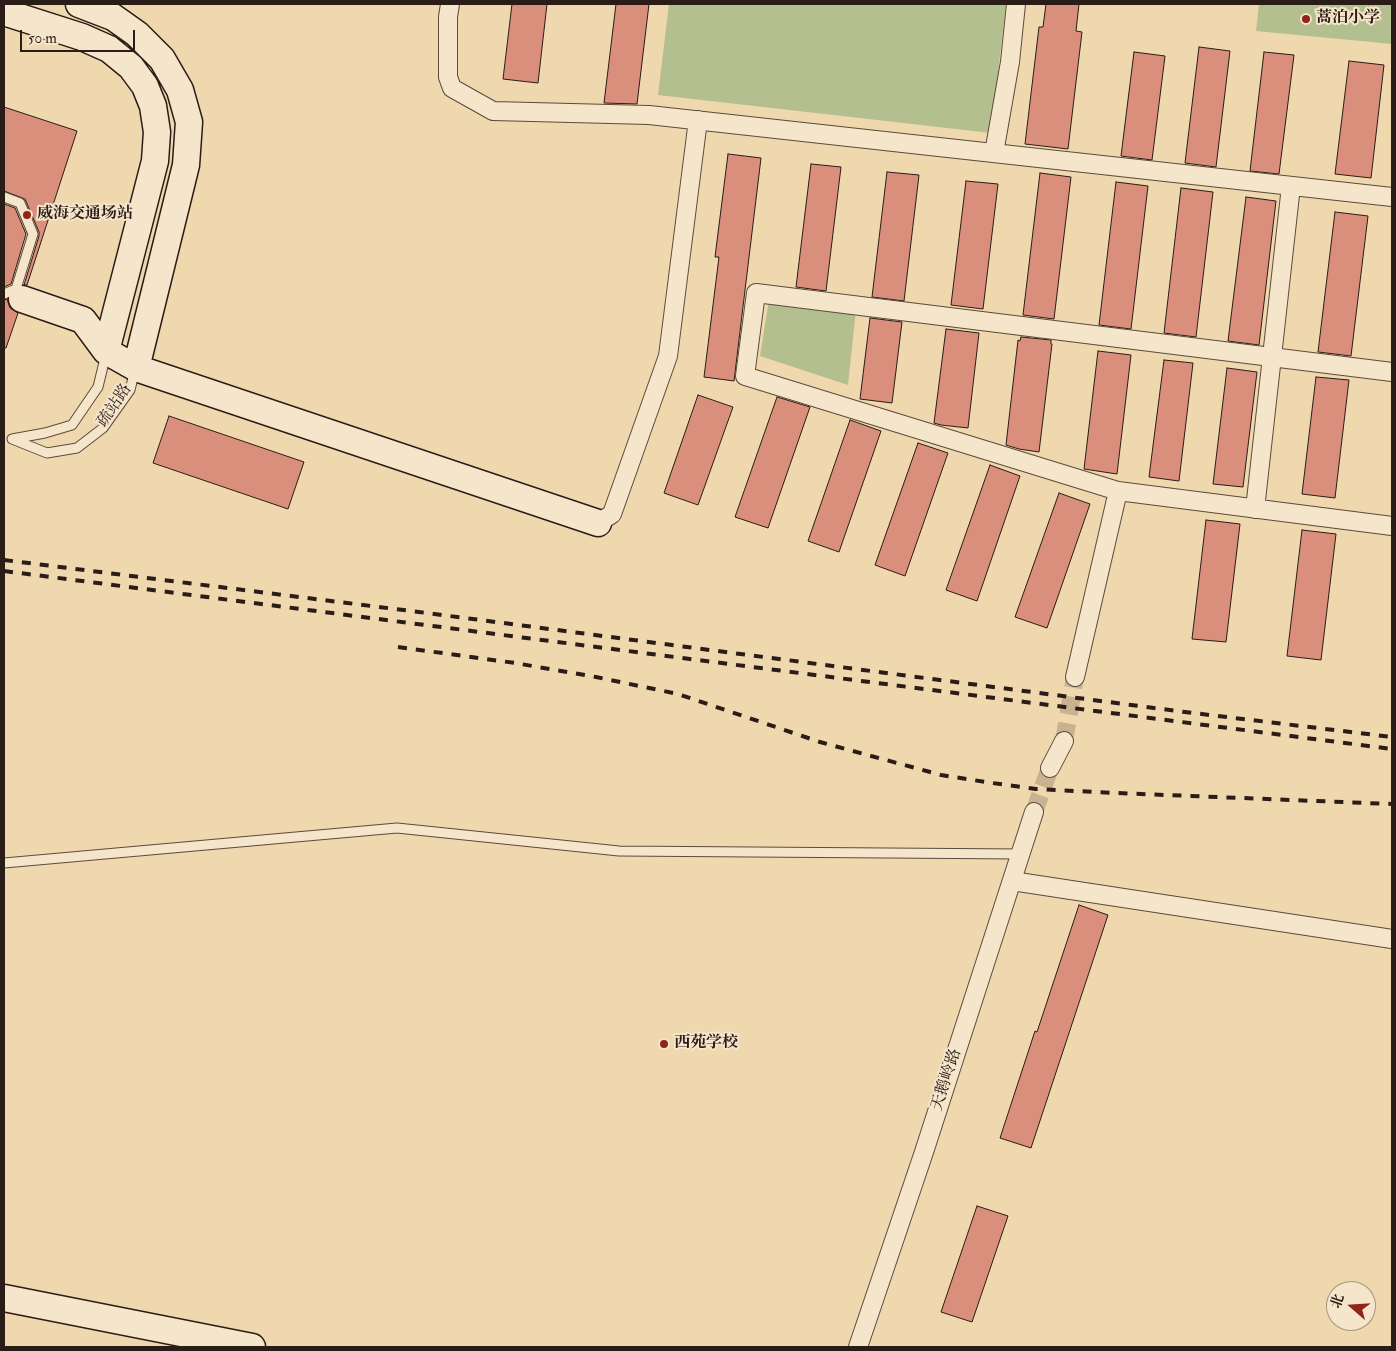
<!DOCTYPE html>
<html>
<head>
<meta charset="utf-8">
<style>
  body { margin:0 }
  #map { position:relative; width:1396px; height:1351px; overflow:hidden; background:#efd7ae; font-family:"IM FELL Double Pica","Noto Serif SC",serif }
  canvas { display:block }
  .frame { position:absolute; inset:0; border:5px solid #2a1c17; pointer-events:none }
  .north { position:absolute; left:1326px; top:1281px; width:50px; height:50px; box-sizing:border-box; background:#f5e5ca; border:1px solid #a49582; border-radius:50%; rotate:289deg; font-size:14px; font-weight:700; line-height:20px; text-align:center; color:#2a1c17 }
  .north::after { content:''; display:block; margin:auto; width:18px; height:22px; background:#8f2418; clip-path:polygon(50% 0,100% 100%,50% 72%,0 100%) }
  .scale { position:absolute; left:20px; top:30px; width:115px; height:22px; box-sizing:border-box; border:2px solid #2a1c17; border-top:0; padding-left:6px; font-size:15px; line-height:18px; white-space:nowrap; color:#2a1c17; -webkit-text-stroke:4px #f5e5ca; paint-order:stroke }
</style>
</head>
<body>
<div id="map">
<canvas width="1396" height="1351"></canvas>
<div class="frame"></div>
<div class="north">北</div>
<div class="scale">50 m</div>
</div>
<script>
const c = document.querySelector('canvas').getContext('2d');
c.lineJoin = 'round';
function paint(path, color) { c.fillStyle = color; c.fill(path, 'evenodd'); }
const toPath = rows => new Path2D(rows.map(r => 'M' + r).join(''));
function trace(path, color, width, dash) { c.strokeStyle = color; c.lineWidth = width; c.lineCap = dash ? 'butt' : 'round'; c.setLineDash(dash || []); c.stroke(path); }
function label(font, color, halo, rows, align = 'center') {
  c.font = font + ' "IM FELL Double Pica","Noto Serif SC",serif'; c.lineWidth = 4; c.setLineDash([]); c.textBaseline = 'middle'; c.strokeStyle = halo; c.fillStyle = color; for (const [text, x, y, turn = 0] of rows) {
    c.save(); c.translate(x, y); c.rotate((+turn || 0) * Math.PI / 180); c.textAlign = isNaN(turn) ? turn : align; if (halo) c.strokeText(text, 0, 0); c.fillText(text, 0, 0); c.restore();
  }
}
paint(toPath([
  [669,4,1006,4,991,133,658,95],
  [1259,4,1392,4,1392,44,1256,31],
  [769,300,856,310,848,385,760,356]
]), '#b4bf8f');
const building = toPath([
  [512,4,547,4,538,83,503,79,512,4],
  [616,4,649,4,637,104,604,103,616,4],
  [1046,4,1079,4,1076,31,1082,32,1068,149,1025,144,1039,27,1043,27,1046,4],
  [1199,47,1230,51,1216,167,1185,163,1199,47],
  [1134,52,1165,56,1152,160,1121,156,1134,52],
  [1264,52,1294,55,1279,174,1250,171,1264,52],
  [1349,61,1384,65,1371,178,1335,174,1349,61],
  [4,107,77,131,27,285,24,285,39,236,39,232,25,199,4,191,4,107],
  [728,154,761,158,734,381,704,377,719,257,715,257,728,154],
  [811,164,841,167,826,291,796,287,811,164],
  [887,172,919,175,904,301,872,297,887,172],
  [1040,173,1071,177,1054,319,1023,315,1040,173],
  [966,181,998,184,983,309,951,305,966,181],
  [1116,182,1148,186,1131,329,1099,325,1116,182],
  [1181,188,1213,192,1196,337,1164,333,1181,188],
  [1246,197,1276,201,1259,345,1228,341,1246,197],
  [4,204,15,208,26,234,11,284,4,287,4,204],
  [1335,212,1368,216,1351,356,1318,352,1335,212],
  [7,299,10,308,18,313,6,348,4,348,4,300,7,299],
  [870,318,902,322,892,403,860,399,870,318],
  [946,329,979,333,968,428,941,425,934,423,946,329],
  [1021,337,1051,340,1051,344,1052,344,1039,452,1019,449,1006,445,1018,340,1020,341,1021,337],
  [1098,351,1131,355,1117,474,1084,469,1098,351],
  [1164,360,1193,363,1179,481,1149,477,1164,360],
  [1227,368,1257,372,1243,487,1213,484,1227,368],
  [1316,377,1349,380,1335,498,1302,494,1316,377],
  [698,395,733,407,698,505,664,493,698,395],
  [777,397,810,407,768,528,735,517,777,397],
  [169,416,304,462,288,509,153,463,169,416],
  [850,420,881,431,839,552,808,541,850,420],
  [918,443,948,453,905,576,875,565,918,443],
  [990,465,1020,476,977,601,946,590,990,465],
  [1059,493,1090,504,1047,628,1015,617,1059,493],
  [1206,520,1240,524,1226,642,1192,639,1206,520],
  [1302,530,1336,534,1321,660,1287,656,1302,530],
  [1079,905,1108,915,1031,1148,1000,1138,1035,1031,1037,1032,1079,905],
  [977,1206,1008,1216,972,1322,941,1312,977,1206]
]);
paint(building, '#d98f7c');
trace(building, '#2a1c17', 1);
trace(toPath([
  [1064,741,1075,677],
  [1034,812,1050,768]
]), '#c8b290', 18, [18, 9]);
const lane = toPath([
  [4,197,20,203,33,234,16,289,4,294],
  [106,354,98,387,72,425,45,433,12,439,47,453,77,448,103,428,130,390,135,370],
  [4,863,397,828,619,851,1021,854]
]);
const street = toPath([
  [450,4,448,17,448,77,452,88,493,111,649,115,1392,197],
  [994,153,1010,62,1016,4],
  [1392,372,756,293,745,376,1118,491,1392,526],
  [1255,509,1291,186],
  [598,523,612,514,668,356,698,120],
  [1075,677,1118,491],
  [1050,768,1064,741],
  [1012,881,1392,939],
  [858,1347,924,1152,1034,812]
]);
const secondary = toPath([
  [79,4,113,17,137,34,162,59,180,90,189,122,186,165,136,368],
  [4,12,82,37,109,49,131,67,145,86,153,106,157,132,155,161,106,351],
  [22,299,83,320,106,351,136,368,598,523],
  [4,1298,252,1347]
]);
trace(lane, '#5b4b3d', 11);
trace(street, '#5b4b3d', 20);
trace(secondary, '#2a1c17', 29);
trace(lane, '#f5e5ca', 9);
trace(street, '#f5e5ca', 18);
trace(secondary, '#f5e5ca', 26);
trace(toPath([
  [4,560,419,612,1185,712,1392,737],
  [4,571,1392,749],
  [398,647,515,663,596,677,678,694,820,742,941,775,992,783,1036,789,1116,793,1392,804]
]), '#2a1c17', 4, [9, 9]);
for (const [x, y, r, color] of [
  [1306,19,5,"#8f2418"],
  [27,215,5,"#8f2418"],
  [664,1044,5,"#8f2418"]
]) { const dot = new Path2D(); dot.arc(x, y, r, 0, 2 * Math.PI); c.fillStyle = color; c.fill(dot); trace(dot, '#f5e5ca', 2); }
label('bold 16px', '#2a1c17', '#f5e5ca', [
  ["蒿泊小学",1316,19],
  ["威海交通场站",37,215],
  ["西苑学校",674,1044]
], 'left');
label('16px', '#2a1c17', '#f5e5ca', [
  ["疏站路",115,406,-56],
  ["天鹅岭路",947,1080,-72]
]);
</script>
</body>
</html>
